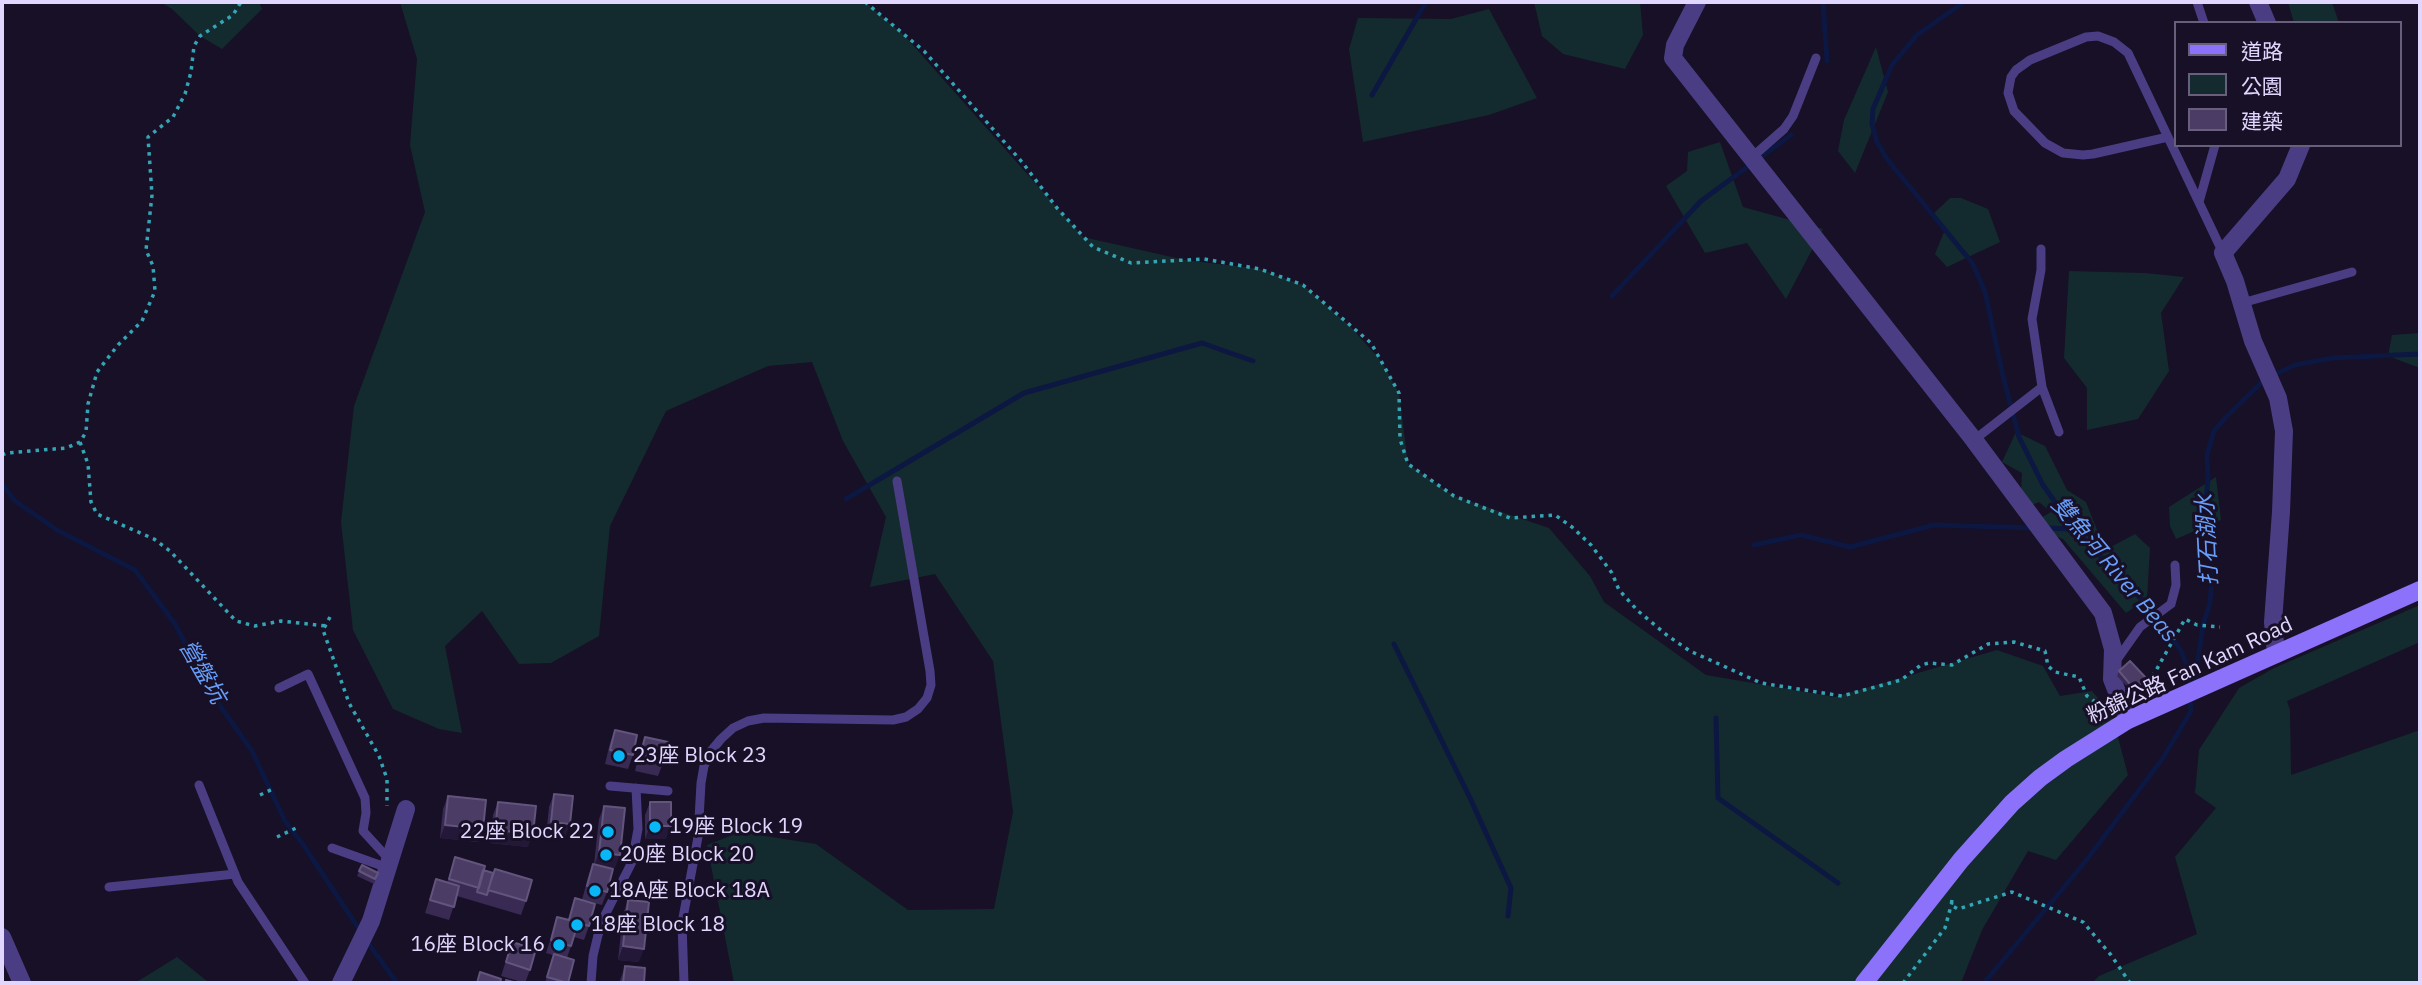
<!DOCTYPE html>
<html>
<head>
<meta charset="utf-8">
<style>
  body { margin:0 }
  #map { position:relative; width:2422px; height:985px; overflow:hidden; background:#171026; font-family:"IBM Plex Sans","Noto Sans TC",sans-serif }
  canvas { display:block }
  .frame { position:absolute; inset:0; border:4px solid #e1d6fe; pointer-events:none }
  .legend { position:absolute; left:2174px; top:21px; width:228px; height:126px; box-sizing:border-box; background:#171026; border:2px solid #685f7c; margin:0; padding:9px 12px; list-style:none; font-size:21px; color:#e1d6fe }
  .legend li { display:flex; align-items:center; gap:14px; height:35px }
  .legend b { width:35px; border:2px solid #685f7c }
</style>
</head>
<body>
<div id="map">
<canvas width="2422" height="985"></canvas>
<div class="frame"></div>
<ul class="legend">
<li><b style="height:9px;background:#8c71fa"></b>道路</li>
<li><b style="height:19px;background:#132b2f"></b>公園</li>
<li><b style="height:19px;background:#4b3c65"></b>建築</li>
</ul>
</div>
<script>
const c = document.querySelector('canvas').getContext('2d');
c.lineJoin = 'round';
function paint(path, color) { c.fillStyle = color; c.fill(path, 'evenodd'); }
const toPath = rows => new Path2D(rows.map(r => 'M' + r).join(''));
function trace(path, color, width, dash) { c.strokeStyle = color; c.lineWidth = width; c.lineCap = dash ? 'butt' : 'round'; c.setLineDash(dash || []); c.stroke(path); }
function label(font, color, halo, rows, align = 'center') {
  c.font = font + ' "IBM Plex Sans","Noto Sans TC",sans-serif'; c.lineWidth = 6; c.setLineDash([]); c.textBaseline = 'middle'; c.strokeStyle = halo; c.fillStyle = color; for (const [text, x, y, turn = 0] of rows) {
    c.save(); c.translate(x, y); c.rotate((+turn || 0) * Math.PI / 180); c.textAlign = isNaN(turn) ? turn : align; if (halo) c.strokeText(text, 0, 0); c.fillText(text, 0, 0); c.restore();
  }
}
paint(toPath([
  [160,2,259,2,262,9,222,49,200,36,172,9],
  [400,2,865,2,904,35,1083,237,1185,260,1260,269,1303,285,1350,326,1382,362,1399,393,1408,464,1454,496,1549,528,1590,576,1604,602,1706,675,1835,697,1997,650,2043,666,2060,696,2092,691,2112,715,2128,775,2056,860,2028,851,1982,930,1961,983,734,983,707,845,740,832,816,844,908,910,994,909,1013,812,993,661,935,574,870,587,886,517,843,441,812,362,768,366,666,411,610,526,599,636,551,663,519,664,482,611,445,646,462,733,439,729,393,709,353,630,341,522,354,406,425,212,410,145,417,59],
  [1534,2,1640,2,1643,35,1625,69,1563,54,1542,36],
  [2288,2,2332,2,2339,23,2294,23],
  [1489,9,1537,98,1489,115,1363,142,1349,49,1358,18,1451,19],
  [1876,47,1888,92,1855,173,1838,151,1844,120],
  [1720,142,1743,207,1823,229,1786,299,1747,243,1705,253,1666,186,1687,171,1688,152],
  [1950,198,1961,198,1988,209,2000,242,1947,267,1935,254,1944,232,1931,216],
  [2069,271,2145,273,2184,277,2161,313,2169,371,2138,419,2087,430,2087,388,2064,358],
  [2420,333,2420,368,2388,356,2392,335],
  [2016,432,2045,446,2067,490,2086,502,2105,550,2135,534,2150,548,2147,599,2126,613,2063,539,2029,525,2051,512,2039,502,2020,511,2022,473,2002,462],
  [2216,477,2221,520,2176,539,2170,526,2169,507],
  [2420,605,2420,642,2287,701,2290,710,2291,775,2420,730,2420,983,2092,983,2099,976,2197,934,2175,857,2216,808,2195,793,2199,750,2239,688,2274,668],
  [177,957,207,981,207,983,135,983]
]), '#132b2f');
trace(toPath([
  [1823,2,1827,61],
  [1964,2,1917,35,1892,65,1873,109,1872,124,1877,142,1887,159,1973,264,1985,292,2003,376,2019,437,2043,485,2074,529,2148,606,2180,649,2188,667,2191,711,2163,758,2085,862,1984,983],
  [1372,95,1426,2],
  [1612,296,1701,201,1791,135],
  [2,484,15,501,57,530,135,570,175,624,216,700,252,751,285,821,302,843,361,932],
  [846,499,1024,393,1202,343,1253,361],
  [2045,528,2074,529],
  [1754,545,1801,535,1850,547,1934,525,2036,528],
  [1394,644,1470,798,1511,888,1508,916],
  [2194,688,2203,625,2210,603,2212,577,2204,525,2208,478,2207,455,2214,431,2226,417,2265,379,2295,365,2333,358,2420,354],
  [1716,718,1718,798,1838,883],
  [366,940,397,983]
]), '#0c1742', 5);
trace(toPath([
  [865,2,924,51,1022,162,1057,208,1093,247,1131,263,1204,259,1260,269,1303,285,1371,343,1399,393,1400,439,1408,464,1454,496,1510,518,1555,515,1572,527,1591,545,1612,573,1619,590,1638,611,1668,636,1690,651,1761,683,1842,696,1901,680,1921,665,1929,663,1952,665,1988,644,2014,642,2045,651,2048,666,2055,672,2079,677,2087,696,2101,706,2102,701],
  [80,442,88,464,91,502,97,514,154,539,170,551,236,621,255,626,281,621,326,626],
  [2,455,7,453,66,448,80,442,86,432,88,404,97,372,118,345,142,321,155,291,153,266,146,250,152,195,148,137,173,117,185,94,191,72,194,46,200,36,233,15,241,2],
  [330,617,323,630,349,703,379,756,387,779,387,806],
  [2145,681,2154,674,2185,619,2197,625,2220,627],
  [260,795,275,788],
  [277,837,296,828],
  [1952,900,1951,905,1958,909,2012,892,2083,922,2111,955,2130,983],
  [1903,983,1945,928,1952,902]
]), '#34a5b4', 3.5, [3.5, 5]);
trace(toPath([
  [2197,2,2204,23],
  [2168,137,2093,154,2083,155,2063,153,2045,143,2014,111,2008,93,2011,77,2016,70,2030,60,2086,37,2098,36,2114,42,2128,53,2223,253],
  [1751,158,1784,129,1793,116,1816,58],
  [2199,202,2215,145],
  [2041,249,2041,270,2032,319,2042,387,2059,432],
  [2242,303,2352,272],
  [1974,440,2042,387],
  [2116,661,2140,627,2171,604,2176,585,2175,565],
  [279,688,308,674,365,798,366,813,363,831,385,855,391,859],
  [199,785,238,882,305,983],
  [610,786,668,791],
  [332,848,388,868],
  [109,887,235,874],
  [591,983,593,956,598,935,605,915,632,862,638,829,636,788],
  [684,983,682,923,698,837,701,783,704,766,711,751,721,739,733,728,748,721,764,718,893,720,906,717,918,709,927,698,931,685,930,671,897,481]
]), '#4b3d83', 9);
trace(toPath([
  [1697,2,1675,45,1673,58,1974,440,2103,613,2113,649,2112,679,2128,720],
  [2258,2,2267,23],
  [2276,654,2273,622,2281,512,2284,431,2278,398,2253,341,2235,281,2223,253,2287,179,2301,145],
  [2,937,22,983],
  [341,983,371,921,406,809]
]), '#4b3d83', 18);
trace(toPath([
  [1864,983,1961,860,2012,803,2040,778,2066,759,2128,720,2420,590]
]), '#8c71fa', 18);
paint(toPath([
  [2119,671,2147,679,2145,684,2134,694,2117,676],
  [615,730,633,755,628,769,605,764,610,743],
  [645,737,663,763,658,776,635,771,640,750],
  [554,794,565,838,546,836,549,807],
  [448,796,483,829,478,842,440,838,443,809],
  [498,802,528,847,490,843,493,815],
  [650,802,666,839,645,839,645,815],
  [604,806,615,868,606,867,607,892,602,905,582,900,588,877,593,864,594,864,599,819],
  [455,857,483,870,526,901,521,915,457,896,449,920,425,913,436,879,447,883],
  [362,865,378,873,374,884,357,876],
  [575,898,589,926,584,940,574,937,567,958,574,960,567,983,545,983,553,955,546,953,553,931,557,917,568,920],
  [628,900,639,962,618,960,623,914],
  [512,942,530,970,525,983,501,976],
  [625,966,644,983,619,983]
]), '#392a53');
paint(toPath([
  [2147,679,2145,684,2134,694,2135,690],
  [551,822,570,824,565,838,546,836],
  [445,825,483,829,478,842,440,838],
  [650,826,671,826,666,839,645,839],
  [495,830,533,834,528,847,490,843],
  [599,853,620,855,615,868,594,866],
  [623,946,644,949,639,962,618,960]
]), '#241839');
const building = toPath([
  [2130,661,2147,679,2135,690,2119,671,2130,661],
  [615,730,637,735,633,755,610,750,615,730],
  [645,737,668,742,663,763,640,757,645,737],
  [554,794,573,796,570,824,551,822,554,794],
  [448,796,486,800,483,829,445,825,448,796],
  [498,802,536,806,533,834,495,830,498,802],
  [650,802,671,802,671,826,650,826,650,802],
  [604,806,625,808,620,855,599,853,604,806],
  [455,857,485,866,479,888,449,879,455,857],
  [593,864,613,869,607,892,587,886,593,864],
  [362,865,378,873,375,879,359,871,362,865],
  [495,869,532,880,526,901,488,890,495,869],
  [483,870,493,873,487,895,477,892,483,870],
  [436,879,459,886,454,907,430,900,436,879],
  [575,898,595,904,589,926,578,923,571,946,551,940,557,917,569,920,575,898],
  [628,900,649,902,644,949,623,946,628,900],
  [512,942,536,949,530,970,506,962,512,942],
  [554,954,574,960,568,983,547,977,554,954],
  [625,966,645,968,644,983,623,983,625,966],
  [480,972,501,979,500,983,477,983,480,972],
  [506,980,517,983,506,983,506,980]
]);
paint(building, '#4b3c65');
trace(building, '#62547d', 2);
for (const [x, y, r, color] of [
  [619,756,7,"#09b6f6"],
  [655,827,7,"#09b6f6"],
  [608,832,7,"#09b6f6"],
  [606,855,7,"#09b6f6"],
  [595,891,7,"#09b6f6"],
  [577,925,7,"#09b6f6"],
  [559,945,7,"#09b6f6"]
]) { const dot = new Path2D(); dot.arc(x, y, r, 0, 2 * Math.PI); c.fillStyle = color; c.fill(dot); trace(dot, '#171026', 2.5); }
label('21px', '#e1d6fe', '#171026', [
  ["粉錦公路 Fan Kam Road",2190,671,-25]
]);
label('21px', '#e1d6fe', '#171026', [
  ["23座 Block 23",633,756],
  ["19座 Block 19",669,827],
  ["22座 Block 22",594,832,"right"],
  ["20座 Block 20",620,855],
  ["18A座 Block 18A",609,891],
  ["18座 Block 18",591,925],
  ["16座 Block 16",545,945,"right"]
], 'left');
label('italic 23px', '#689dfa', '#171026', [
  ["打石湖水",2208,540,-93],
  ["雙魚河 River Beas",2114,570,50],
  ["營盤坑",202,672,60]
]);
</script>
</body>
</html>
